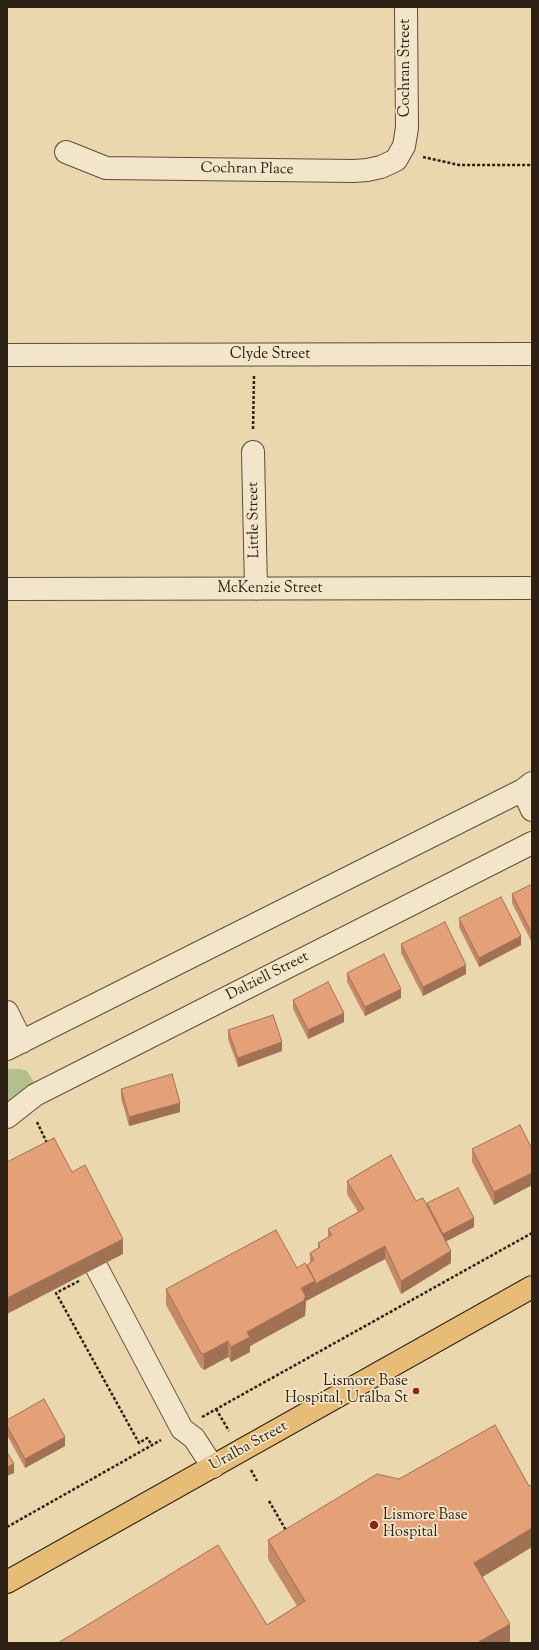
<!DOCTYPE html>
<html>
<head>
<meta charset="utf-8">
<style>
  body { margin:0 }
  #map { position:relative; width:539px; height:1650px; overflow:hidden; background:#ebd7ad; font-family:"Sorts Mill Goudy",serif }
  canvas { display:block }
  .frame { position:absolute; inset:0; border:8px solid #2c2114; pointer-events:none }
</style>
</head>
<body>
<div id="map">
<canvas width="539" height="1650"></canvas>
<div class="frame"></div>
</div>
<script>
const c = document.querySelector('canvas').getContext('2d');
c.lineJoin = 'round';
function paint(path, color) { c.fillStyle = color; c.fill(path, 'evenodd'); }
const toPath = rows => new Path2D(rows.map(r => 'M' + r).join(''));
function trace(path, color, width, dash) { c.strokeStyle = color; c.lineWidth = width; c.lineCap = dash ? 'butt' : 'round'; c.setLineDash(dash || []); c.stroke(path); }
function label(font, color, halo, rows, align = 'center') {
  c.font = font + ' "Sorts Mill Goudy",serif'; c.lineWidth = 3.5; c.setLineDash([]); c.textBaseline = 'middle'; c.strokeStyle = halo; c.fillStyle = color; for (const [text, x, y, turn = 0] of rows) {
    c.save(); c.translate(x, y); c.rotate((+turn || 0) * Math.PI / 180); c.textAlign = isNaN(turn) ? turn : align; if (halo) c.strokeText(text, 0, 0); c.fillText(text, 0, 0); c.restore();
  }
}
paint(toPath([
  [7,1069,20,1069,27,1071,35,1084,7,1105]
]), '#b3bf8d');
const minor = toPath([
  [66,152,106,168,354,171,367,170,381,167,396,160,404,146,407,128,406,7],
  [7,355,532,354],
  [253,452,256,589],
  [7,589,532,588],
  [523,790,532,810],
  [7,1012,22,1042],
  [7,1049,523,790,532,783],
  [7,1117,35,1095,532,843],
  [97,1268,182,1429,194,1438,213,1467]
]);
const major = toPath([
  [7,1582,532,1287]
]);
trace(minor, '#5c4e3a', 24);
trace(major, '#2c2114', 24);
trace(toPath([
  [423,157,459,165,532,165],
  [253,429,254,376],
  [37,1122,48,1145],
  [79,1281,56,1293,139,1443,147,1438,152,1445],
  [216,1409,229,1431],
  [202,1417,532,1233],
  [251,1470,257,1481],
  [269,1501,287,1532],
  [7,1527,161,1440]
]), '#2c2114', 2.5, [3, 2]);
trace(minor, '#f2e5ca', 22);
trace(major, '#e6bc76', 22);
paint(toPath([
  [532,884,532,943,512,903,512,894],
  [459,918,521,945,479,967,459,927],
  [401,944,466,974,423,996,401,953],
  [347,973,401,998,365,1016,347,982],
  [293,1000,344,1022,308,1039,293,1009],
  [228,1030,282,1051,238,1067,228,1039],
  [121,1089,180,1112,129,1126,121,1098],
  [472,1149,532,1149,532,1185,494,1205,472,1162],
  [347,1181,416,1201,427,1207,427,1203,474,1227,446,1241,451,1263,401,1294,385,1259,306,1301,305,1316,250,1346,250,1352,231,1362,228,1357,204,1370,201,1368,166,1305,166,1289,297,1268,307,1265,310,1263,310,1253,318,1249,318,1243,328,1237,328,1229,358,1212,347,1194],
  [7,1420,65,1446,25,1468,7,1435],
  [268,1540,532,1547,482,1577,510,1643,267,1625,297,1606,268,1559]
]), '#c48a67');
paint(toPath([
  [521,936,521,945,479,967,479,958],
  [466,965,466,974,423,996,423,987],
  [401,989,401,998,365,1016,365,1007],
  [344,1013,344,1022,308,1039,308,1030],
  [282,1042,282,1051,238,1067,238,1058],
  [180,1103,180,1112,129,1126,129,1117],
  [532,1173,532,1185,494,1205,494,1192],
  [474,1218,474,1227,443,1243,443,1234],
  [123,1239,123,1254,7,1314,7,1298],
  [385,1246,385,1259,306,1301,305,1316,250,1346,250,1352,231,1362,231,1347,247,1332,301,1288],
  [451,1251,451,1263,401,1294,401,1281],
  [228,1341,228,1357,204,1370,204,1354],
  [65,1437,65,1446,25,1468,25,1459],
  [14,1464,14,1473,7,1476,7,1467],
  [532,1528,532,1547,474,1582,474,1563],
  [510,1624,510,1643,477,1643]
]), '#a07154');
const building = toPath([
  [532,884,532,934,512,894,532,884],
  [501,897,521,936,479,958,459,918,501,897],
  [445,922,466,965,423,987,401,944,445,922],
  [384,954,401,989,365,1007,347,973,384,954],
  [328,982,344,1013,308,1030,293,1000,328,982],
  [273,1015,282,1042,238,1058,228,1030,273,1015],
  [172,1074,180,1103,129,1117,121,1089,172,1074],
  [520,1125,532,1149,532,1173,494,1192,472,1149,520,1125],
  [54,1138,72,1172,85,1165,123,1239,7,1298,7,1162,54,1138],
  [391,1155,416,1201,423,1198,451,1251,401,1281,385,1246,315,1284,315,1281,307,1265,314,1260,310,1253,320,1247,318,1243,332,1235,328,1229,364,1209,347,1181,391,1155],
  [458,1188,474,1218,443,1234,427,1203,458,1188],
  [276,1230,297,1268,305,1263,315,1281,301,1288,306,1297,304,1298,305,1300,247,1332,250,1337,231,1347,228,1341,204,1354,201,1353,166,1289,276,1230],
  [44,1399,65,1437,25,1459,7,1426,7,1420,44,1399],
  [495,1425,529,1486,532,1484,532,1528,474,1563,510,1624,477,1643,58,1643,218,1545,267,1625,305,1601,268,1540,377,1474,399,1479,495,1425],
  [7,1452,14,1464,7,1467,7,1452]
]);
paint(building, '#e4a178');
trace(building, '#a07154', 1);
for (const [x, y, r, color] of [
  [416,1391,4,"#8f2418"],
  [374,1525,5,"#8f2418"]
]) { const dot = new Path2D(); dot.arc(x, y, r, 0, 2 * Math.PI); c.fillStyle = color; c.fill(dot); trace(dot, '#f2e5ca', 1.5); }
label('15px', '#2c2114', '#f2e5ca', [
  ["Cochran Street",406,68,-90],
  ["Cochran Place",247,170,1],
  ["Clyde Street",270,355],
  ["Little Street",255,520,-91],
  ["McKenzie Street",270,589],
  ["Dalziell Street",268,977,-27],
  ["Uralba Street",249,1447,-29]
]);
label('15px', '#2c2114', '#f2e5ca', [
  ["Lismore Base",408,1382],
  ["Hospital, Uralba St",408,1399],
  ["Lismore Base",383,1516,"left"],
  ["Hospital",383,1533,"left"]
], 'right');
</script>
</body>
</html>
